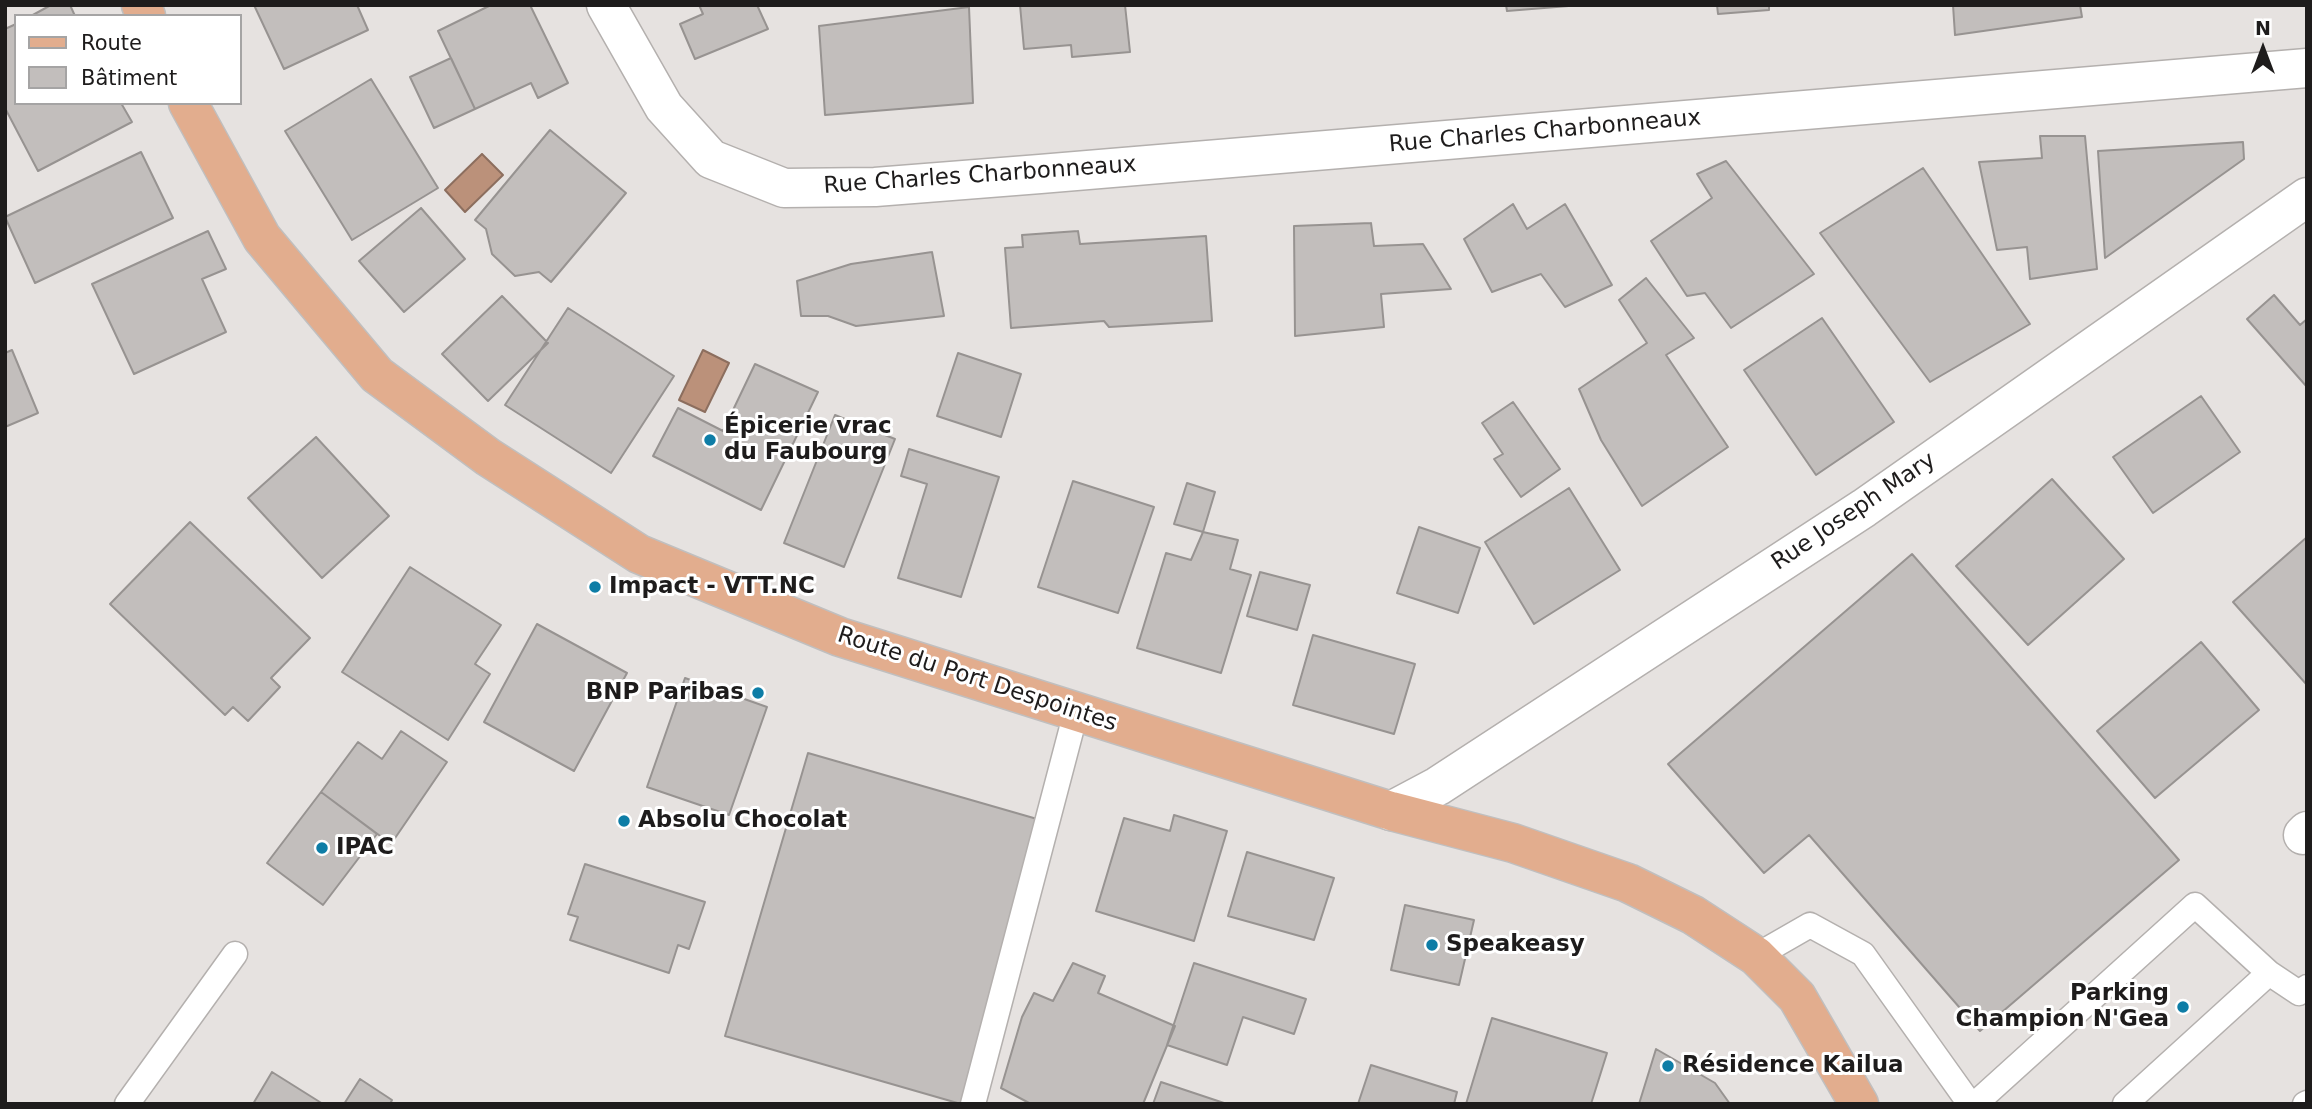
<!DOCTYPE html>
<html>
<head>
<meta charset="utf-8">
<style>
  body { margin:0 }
  #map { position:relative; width:2312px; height:1109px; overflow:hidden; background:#e6e2e0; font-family:"DejaVu Sans",sans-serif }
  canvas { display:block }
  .frame { position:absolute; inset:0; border:7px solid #1e1c1c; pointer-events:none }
  .legend { position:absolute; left:14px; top:14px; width:228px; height:91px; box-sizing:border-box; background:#fff; border:2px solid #a5a4a4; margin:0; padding:9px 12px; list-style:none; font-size:21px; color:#1e1c1c }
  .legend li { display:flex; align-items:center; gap:14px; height:35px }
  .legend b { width:35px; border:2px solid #a5a4a4 }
  .north { position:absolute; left:2228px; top:14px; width:70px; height:70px; -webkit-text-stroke:5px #fff; paint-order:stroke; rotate:0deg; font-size:19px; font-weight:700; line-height:28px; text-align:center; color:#1e1c1c }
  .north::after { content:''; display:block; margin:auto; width:24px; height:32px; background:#1e1c1c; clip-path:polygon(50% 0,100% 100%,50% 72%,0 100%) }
</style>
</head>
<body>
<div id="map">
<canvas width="2312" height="1109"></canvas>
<div class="frame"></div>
<ul class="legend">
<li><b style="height:9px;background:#e2ad8e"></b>Route</li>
<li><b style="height:19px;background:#c2bebc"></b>Bâtiment</li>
</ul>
<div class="north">N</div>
</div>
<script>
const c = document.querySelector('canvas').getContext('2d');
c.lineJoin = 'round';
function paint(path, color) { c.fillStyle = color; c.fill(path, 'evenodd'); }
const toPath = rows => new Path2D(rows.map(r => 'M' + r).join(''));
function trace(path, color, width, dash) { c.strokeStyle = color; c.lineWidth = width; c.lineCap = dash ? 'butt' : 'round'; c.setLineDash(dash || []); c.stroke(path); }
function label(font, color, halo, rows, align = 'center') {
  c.font = font + ' "DejaVu Sans",sans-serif'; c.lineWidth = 6; c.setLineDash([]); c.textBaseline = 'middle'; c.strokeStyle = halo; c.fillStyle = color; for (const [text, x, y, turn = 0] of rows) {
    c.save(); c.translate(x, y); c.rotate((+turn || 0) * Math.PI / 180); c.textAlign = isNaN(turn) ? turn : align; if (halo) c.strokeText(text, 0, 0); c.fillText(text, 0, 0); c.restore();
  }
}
const water = toPath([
  [482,154,503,175,465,212,445,190,482,154],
  [703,350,729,363,705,412,679,400,703,350]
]);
paint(water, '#bb917a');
trace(water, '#8c6e5e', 2);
const building = toPath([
  [51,5,70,5,75,16,31,16,51,5],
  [254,5,357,5,368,30,284,69,254,5],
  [491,5,530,5,568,83,538,98,531,83,475,109,438,31,491,5],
  [699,5,757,5,768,29,695,59,680,24,703,14,699,5],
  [1020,5,1125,5,1130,52,1072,57,1071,45,1024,49,1020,5],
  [1506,5,1581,5,1507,11,1506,5],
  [1717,5,1769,5,1769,10,1718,14,1717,5],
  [1953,5,2080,5,2082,17,1955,35,1953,5],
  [969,7,973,103,825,115,819,26,969,7],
  [16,24,16,103,121,103,132,122,38,171,5,108,5,29,16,24],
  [451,58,475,109,434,128,410,77,451,58],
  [371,79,438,188,352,240,285,131,371,79],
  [550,130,626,193,551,282,539,272,515,276,492,254,486,229,475,220,550,130],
  [2040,136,2085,136,2097,269,2030,279,2027,247,1997,250,1979,162,2042,158,2040,136],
  [2243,142,2244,159,2105,258,2098,151,2243,142],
  [141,152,173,218,35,283,5,217,141,152],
  [1726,161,1814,274,1731,328,1705,293,1687,296,1651,241,1712,198,1697,174,1726,161],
  [1923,168,2030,324,1930,382,1820,233,1923,168],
  [1513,204,1527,229,1565,204,1612,285,1565,307,1541,274,1492,292,1464,239,1513,204],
  [421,208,465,259,404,312,359,261,421,208],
  [1371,223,1374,246,1423,244,1451,289,1381,294,1384,327,1295,336,1294,226,1371,223],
  [208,231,226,269,202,279,226,332,134,374,92,284,208,231],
  [1078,231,1080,244,1206,236,1212,321,1109,327,1104,321,1011,328,1005,248,1023,247,1022,235,1078,231],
  [932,252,944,316,856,326,828,316,801,316,797,281,851,264,932,252],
  [1646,278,1694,338,1666,355,1728,447,1642,506,1601,440,1579,389,1647,343,1619,300,1646,278],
  [2274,295,2300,325,2307,319,2307,387,2247,319,2274,295],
  [502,296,548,343,488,401,442,354,502,296],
  [568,308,674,376,611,473,505,405,568,308],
  [1822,318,1894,422,1816,475,1744,370,1822,318],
  [12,350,38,413,5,427,5,353,12,350],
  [958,353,1021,374,1001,437,937,416,958,353],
  [755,364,818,392,761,510,653,456,678,408,723,431,755,364],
  [2201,396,2240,452,2153,513,2113,457,2201,396],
  [1513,402,1560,469,1521,497,1494,459,1503,454,1482,423,1513,402],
  [835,415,895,439,844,567,784,543,835,415],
  [316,437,389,516,322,578,248,498,316,437],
  [909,449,999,477,961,597,898,578,927,484,901,476,909,449],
  [2052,479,2124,559,2028,645,1956,566,2052,479],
  [1073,481,1154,507,1118,613,1038,587,1073,481],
  [1187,483,1215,492,1203,532,1174,524,1187,483],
  [1569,488,1620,570,1534,624,1485,542,1569,488],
  [190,522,310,638,271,678,280,687,248,721,233,707,225,715,110,604,190,522],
  [1419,527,1480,548,1458,613,1397,593,1419,527],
  [1203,532,1238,540,1230,569,1251,575,1221,673,1137,648,1166,553,1191,560,1203,532],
  [2307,537,2307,685,2233,602,2307,537],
  [1912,554,2179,860,1980,1031,1809,835,1764,873,1668,764,1912,554],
  [410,567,501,625,475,664,490,674,448,740,342,672,410,567],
  [1260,572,1310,585,1297,630,1247,616,1260,572],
  [537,624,627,673,574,771,484,722,537,624],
  [1313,635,1415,664,1394,734,1293,705,1313,635],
  [2201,642,2259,710,2155,798,2097,731,2201,642],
  [685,678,767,707,729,815,647,787,685,678],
  [401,731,447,762,391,844,321,792,358,742,382,759,401,731],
  [808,753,1044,821,961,1104,725,1036,808,753],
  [321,792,377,834,323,905,267,863,321,792],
  [1174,815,1227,831,1194,941,1096,911,1124,818,1170,831,1174,815],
  [1247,852,1334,878,1314,940,1228,916,1247,852],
  [585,864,705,902,689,949,678,945,669,973,570,940,578,917,568,914,585,864],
  [1405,905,1474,920,1459,985,1391,970,1405,905],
  [1073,963,1105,976,1098,993,1175,1026,1143,1104,1031,1104,1001,1088,1022,1017,1034,993,1053,1001,1073,963],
  [1194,963,1306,999,1294,1034,1243,1017,1227,1065,1167,1045,1194,963],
  [1492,1018,1607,1053,1591,1104,1466,1104,1492,1018],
  [1656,1049,1715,1083,1730,1104,1639,1104,1656,1049],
  [1371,1065,1457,1092,1454,1104,1358,1104,1371,1065],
  [272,1072,323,1104,253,1104,272,1072],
  [360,1079,392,1100,390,1104,344,1104,360,1079],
  [1161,1082,1227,1104,1153,1104,1161,1082]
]);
paint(building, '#c2bebc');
trace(building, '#979391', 2);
const lane = toPath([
  [1756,956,1810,925,1863,954,1970,1104],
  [127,1104,235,954],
  [973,1104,1076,712],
  [1975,1104,2195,905,2269,973,2299,993,2307,987],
  [2125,1104,2269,973],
  [2305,1104,2307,1103]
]);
const street = toPath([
  [606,5,664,107,711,159,784,188,875,187,1040,174,2307,68],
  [1391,811,1438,786,1864,508,2307,197],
  [2303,835,2307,831]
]);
const primary = toPath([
  [141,5,146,16],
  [188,103,262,238,377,375,488,457,639,554,840,637,1391,811,1513,843,1628,883,1693,915,1756,956,1797,997,1859,1104]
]);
trace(lane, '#b4b0ae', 27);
trace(street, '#b4b0ae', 41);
trace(primary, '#c0bfbf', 41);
trace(lane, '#fff', 24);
trace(street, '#fff', 38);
trace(primary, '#e2ad8e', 38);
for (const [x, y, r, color] of [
  [710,440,7,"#0e7da6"],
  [595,587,7,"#0e7da6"],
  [758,693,7,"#0e7da6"],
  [624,821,7,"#0e7da6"],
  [322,848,7,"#0e7da6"],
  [1432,945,7,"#0e7da6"],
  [2183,1007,7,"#0e7da6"],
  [1668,1066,7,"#0e7da6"]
]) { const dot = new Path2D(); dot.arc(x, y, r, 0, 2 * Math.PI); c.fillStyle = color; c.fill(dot); trace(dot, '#fff', 2.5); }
label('23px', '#1e1c1c', '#fff', [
  ["Rue Charles Charbonneaux",1545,132,-5],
  ["Rue Charles Charbonneaux",980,176,-4],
  ["Rue Joseph Mary",1854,512,-34],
  ["Route du Port Despointes",977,680,18]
]);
label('bold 23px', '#1e1c1c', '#fff', [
  ["Épicerie vrac",724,427],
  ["du Faubourg",724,453],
  ["Impact - VTT.NC",609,587],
  ["BNP Paribas",744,693,"right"],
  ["Absolu Chocolat",638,821],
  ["IPAC",336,848],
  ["Speakeasy",1446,945],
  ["Parking",2169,994,"right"],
  ["Champion N'Gea",2169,1020,"right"],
  ["Résidence Kailua",1682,1066]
], 'left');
</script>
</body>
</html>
